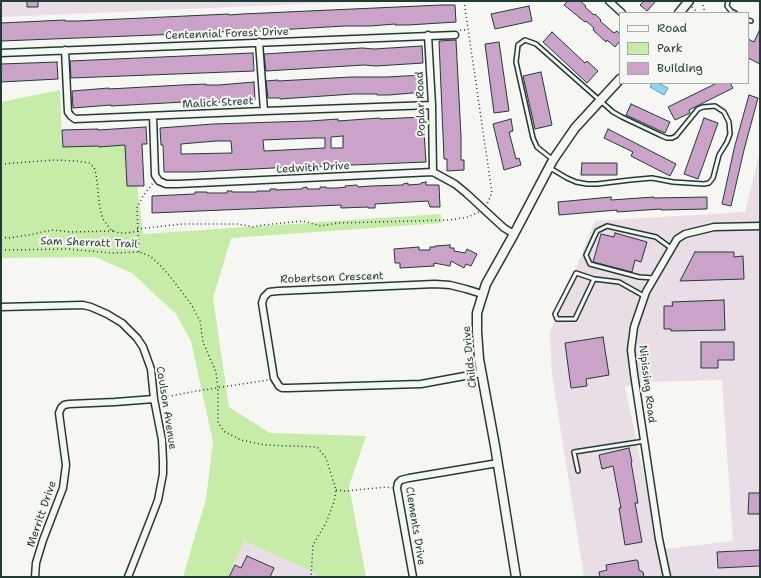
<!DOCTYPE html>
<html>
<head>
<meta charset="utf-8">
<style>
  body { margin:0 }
  #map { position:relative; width:761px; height:578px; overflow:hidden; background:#f6f6f2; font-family:"Shantell Sans",sans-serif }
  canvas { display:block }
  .frame { position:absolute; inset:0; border:2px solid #1f3d34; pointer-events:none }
  .legend { position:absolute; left:619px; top:12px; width:130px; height:72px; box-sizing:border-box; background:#f6f6f2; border:1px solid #a0aca6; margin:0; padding:5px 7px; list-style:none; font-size:12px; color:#1f3d34 }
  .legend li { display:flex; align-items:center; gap:8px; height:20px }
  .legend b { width:20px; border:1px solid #a0aca6 }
</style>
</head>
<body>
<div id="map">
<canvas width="761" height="578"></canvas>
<div class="frame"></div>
<ul class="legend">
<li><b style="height:5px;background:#f6f6f2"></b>Road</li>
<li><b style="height:11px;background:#c6eca7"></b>Park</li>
<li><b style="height:11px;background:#cba3c9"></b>Building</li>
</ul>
</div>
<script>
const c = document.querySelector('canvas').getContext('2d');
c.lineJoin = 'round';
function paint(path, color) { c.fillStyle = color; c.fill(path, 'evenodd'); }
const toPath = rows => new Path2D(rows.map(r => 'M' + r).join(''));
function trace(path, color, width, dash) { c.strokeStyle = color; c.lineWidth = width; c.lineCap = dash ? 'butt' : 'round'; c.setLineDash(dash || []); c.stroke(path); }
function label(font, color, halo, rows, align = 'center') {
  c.font = font + ' "Shantell Sans",sans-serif'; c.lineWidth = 4; c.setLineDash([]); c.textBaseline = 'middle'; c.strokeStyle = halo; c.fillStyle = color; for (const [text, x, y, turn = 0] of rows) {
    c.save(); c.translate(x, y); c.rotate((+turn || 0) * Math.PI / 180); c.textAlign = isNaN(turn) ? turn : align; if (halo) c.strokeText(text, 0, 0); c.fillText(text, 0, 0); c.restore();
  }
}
paint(toPath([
  [1,1,371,1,1,17],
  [760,151,760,577,584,577,552,375,550,332,595,221,745,212],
  [722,380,733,541,657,550,648,495,625,387,645,382],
  [244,541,317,573,316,577,228,577]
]), '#e9dde6');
paint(toPath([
  [60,90,62,145,110,146,122,144,128,148,134,161,143,234,441,214,442,223,231,238,213,298,229,407,270,433,366,436,349,486,366,577,316,577,316,573,244,541,228,577,183,577,206,499,213,442,191,341,176,314,132,273,95,257,1,258,1,102]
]), '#c6eca7');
const water = toPath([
  [652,83,658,83,668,88,664,95,650,87,652,83]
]);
paint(water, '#95d3f6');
trace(water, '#6697a8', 1);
const building = toPath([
  [27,1,38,1,38,7,27,7,27,1],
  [568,1,580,1,586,6,585,7,594,15,595,14,601,20,600,21,614,33,617,31,620,34,620,41,615,47,607,40,606,42,593,30,594,28,586,21,585,22,564,5,568,1],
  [644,1,656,1,647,11,640,5,644,1],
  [442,5,455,5,456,22,408,25,395,25,395,24,370,26,344,26,244,32,232,32,232,31,206,33,1,41,1,23,65,20,65,21,78,21,229,14,229,15,242,14,442,5],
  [529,6,532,21,495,29,491,14,529,6],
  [760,29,760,64,748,58,748,39,754,42,760,29],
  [552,32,585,63,587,61,598,71,587,83,543,42,552,32],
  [456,40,461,136,461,160,464,160,464,170,447,171,447,159,444,159,443,135,439,41,456,40],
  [499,42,509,111,494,113,485,44,499,42],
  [422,46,423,63,376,66,364,65,266,71,264,54,362,48,374,49,422,46],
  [253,53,254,71,71,78,70,61,253,53],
  [57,62,58,79,1,82,1,64,57,62],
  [541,72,552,125,535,129,523,76,541,72],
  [423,75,424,92,389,95,377,95,377,94,353,94,280,99,280,98,268,98,266,81,278,80,278,81,351,77,387,77,423,75],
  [254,82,255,100,220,102,208,102,208,101,184,102,111,106,111,105,73,108,72,91,109,88,109,89,182,85,206,84,206,85,219,85,254,82],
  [717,83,730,83,733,88,689,110,690,113,675,120,668,107,717,83],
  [749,95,758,98,744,150,731,206,722,204,734,149,749,95],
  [631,104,670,122,665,133,626,115,631,104],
  [423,117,426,162,329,166,307,168,307,167,293,167,195,172,164,172,163,145,161,145,160,128,213,124,310,121,338,119,338,121,380,118,380,119,423,117],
  [343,136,343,148,331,148,331,137,343,136],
  [314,138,325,138,325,148,264,151,263,140,314,138],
  [216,141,231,141,232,153,181,154,181,144,216,141],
  [704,118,718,123,698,179,684,174,704,118],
  [511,119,513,131,509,132,516,159,519,158,521,165,504,170,493,124,511,119],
  [146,127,147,144,142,144,144,186,127,186,125,145,99,147,99,146,63,147,62,130,98,129,98,130,146,127],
  [608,129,676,164,670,176,631,156,633,152,604,138,608,129],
  [582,163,617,163,617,175,581,175,582,163],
  [426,182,426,185,439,185,440,207,430,207,428,201,375,204,375,208,368,208,368,207,341,208,341,205,152,213,152,196,195,194,195,192,207,192,207,193,227,193,227,191,232,191,232,192,257,192,257,191,270,191,270,189,276,189,276,190,302,189,302,188,307,187,307,189,320,189,320,187,326,187,326,188,337,188,346,187,345,186,357,185,358,187,371,186,403,185,403,184,408,183,408,185,421,184,421,183,426,182],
  [611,197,611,200,654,197,654,198,707,197,707,209,661,210,661,209,617,212,617,210,559,215,558,202,611,197],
  [615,233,647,242,641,262,635,260,632,272,593,262,601,234,614,237,615,233],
  [450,245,450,248,454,248,454,251,465,253,467,249,477,254,471,266,466,264,464,268,451,261,450,266,434,263,434,266,400,268,400,263,395,263,394,249,419,247,419,250,430,250,430,247,435,247,435,246,450,245],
  [695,252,734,252,734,257,743,256,744,279,680,281,695,252],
  [724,300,725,330,671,331,671,329,664,329,664,306,673,306,672,302,724,300],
  [603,337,609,375,586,379,587,386,571,388,565,343,603,337],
  [701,342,734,342,734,360,718,360,718,368,701,368,701,342],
  [629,448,632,462,631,462,638,503,635,503,642,542,625,545,619,508,621,508,613,466,602,469,599,455,629,448],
  [749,493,760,493,760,514,748,514,749,493],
  [760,550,760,566,718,568,717,552,760,550],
  [247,556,274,568,270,577,229,577,235,565,241,568,247,556],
  [636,560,638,561,639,570,643,572,644,577,600,577,599,572,607,570,606,565,636,560]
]);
paint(building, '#cba3c9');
trace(building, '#1f3d34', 1);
const service = toPath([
  [728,1,727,6,731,11,735,13],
  [748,20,751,21],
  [550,168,567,178,576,182,587,184,597,184,630,180,652,178,673,182,704,184,709,183,713,178,719,155,727,142,730,134,729,122,724,112,715,106,703,107,698,109,676,136,672,138,667,138,660,135,622,117,613,112,536,44,525,40,518,45,516,62,533,138,537,147,552,159],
  [654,278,639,277,590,264,586,255,597,231,607,226,656,237,671,248],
  [594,279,575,319,557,319,555,314,576,273,594,279,619,282,644,296],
  [578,471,574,452,645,441]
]);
const minor = toPath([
  [609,1,622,13],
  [428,35,432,105,433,172],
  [259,42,264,111],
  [65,50,68,112,71,116,75,119,264,111,432,105],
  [1,53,455,35],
  [153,116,155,175,159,181,166,184,178,184,433,172,455,184,466,193,504,228,514,234],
  [1,307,83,305,91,307,107,314,122,323,137,338,143,347,151,369,154,399,162,440,163,461,163,474,158,500,150,521,128,577],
  [481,373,421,384,288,388,282,388,279,386,274,378,262,303,264,297,269,292,278,291,435,284,450,285,466,289,482,294],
  [35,577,36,563,43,540,63,488,66,465,59,413,61,408,64,405,69,404,115,402,154,399],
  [413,577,397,488,398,483,401,480,409,478,498,463],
  [667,577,659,539,634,374,631,350,634,327,646,292,677,239,685,234,714,227,760,226]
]);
const tertiary = toPath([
  [679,13,689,1],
  [516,577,495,446,479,359,477,332,477,313,486,284,514,234,553,160,575,128,620,79]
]);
trace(service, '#1f3d34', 6);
trace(minor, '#1f3d34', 9);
trace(tertiary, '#1f3d34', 11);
trace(toPath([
  [464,1,492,193,487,204],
  [703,5,705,13],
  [692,7,698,13],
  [460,30,468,30],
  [1,164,54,160,76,161,89,163,94,167,96,174,100,209,103,219,111,230,119,233,128,233,138,231],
  [137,229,182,224,238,224,253,227,263,225,303,221,321,226,338,223,450,220,468,217,479,212],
  [1,237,8,238,29,235,42,232,53,230,70,232,113,231],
  [1,250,68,249,112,253,139,252,150,256,161,266,172,279,191,304,200,321,203,342,216,372,218,389,218,423,225,432,241,440,265,445,317,447,326,458,336,490,334,502,326,523,313,545,311,577],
  [139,252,137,208,143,196,153,183],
  [160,398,197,391,268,380],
  [336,490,346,491,386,487,392,488]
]), '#1f3d34', 1.5, [1, 3]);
trace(service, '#f6f6f2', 3);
trace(minor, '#f6f6f2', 6);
trace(tertiary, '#f6f6f2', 8);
label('11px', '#1f3d34', '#f6f6f2', [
  ["Centennial Forest Drive",227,34,-2],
  ["Malick Street",218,103,-3],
  ["Poplar Road",421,104,-92],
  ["Ledwith Drive",313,168,-3],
  ["Sam Sherratt Trail",89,243,2],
  ["Robertson Crescent",332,278,-2],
  ["Childs Drive",470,357,-96],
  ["Nipissing Road",647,384,83],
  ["Coulson Avenue",166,408,81],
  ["Merritt Drive",42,514,-71],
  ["Clements Drive",415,526,81]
]);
</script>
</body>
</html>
